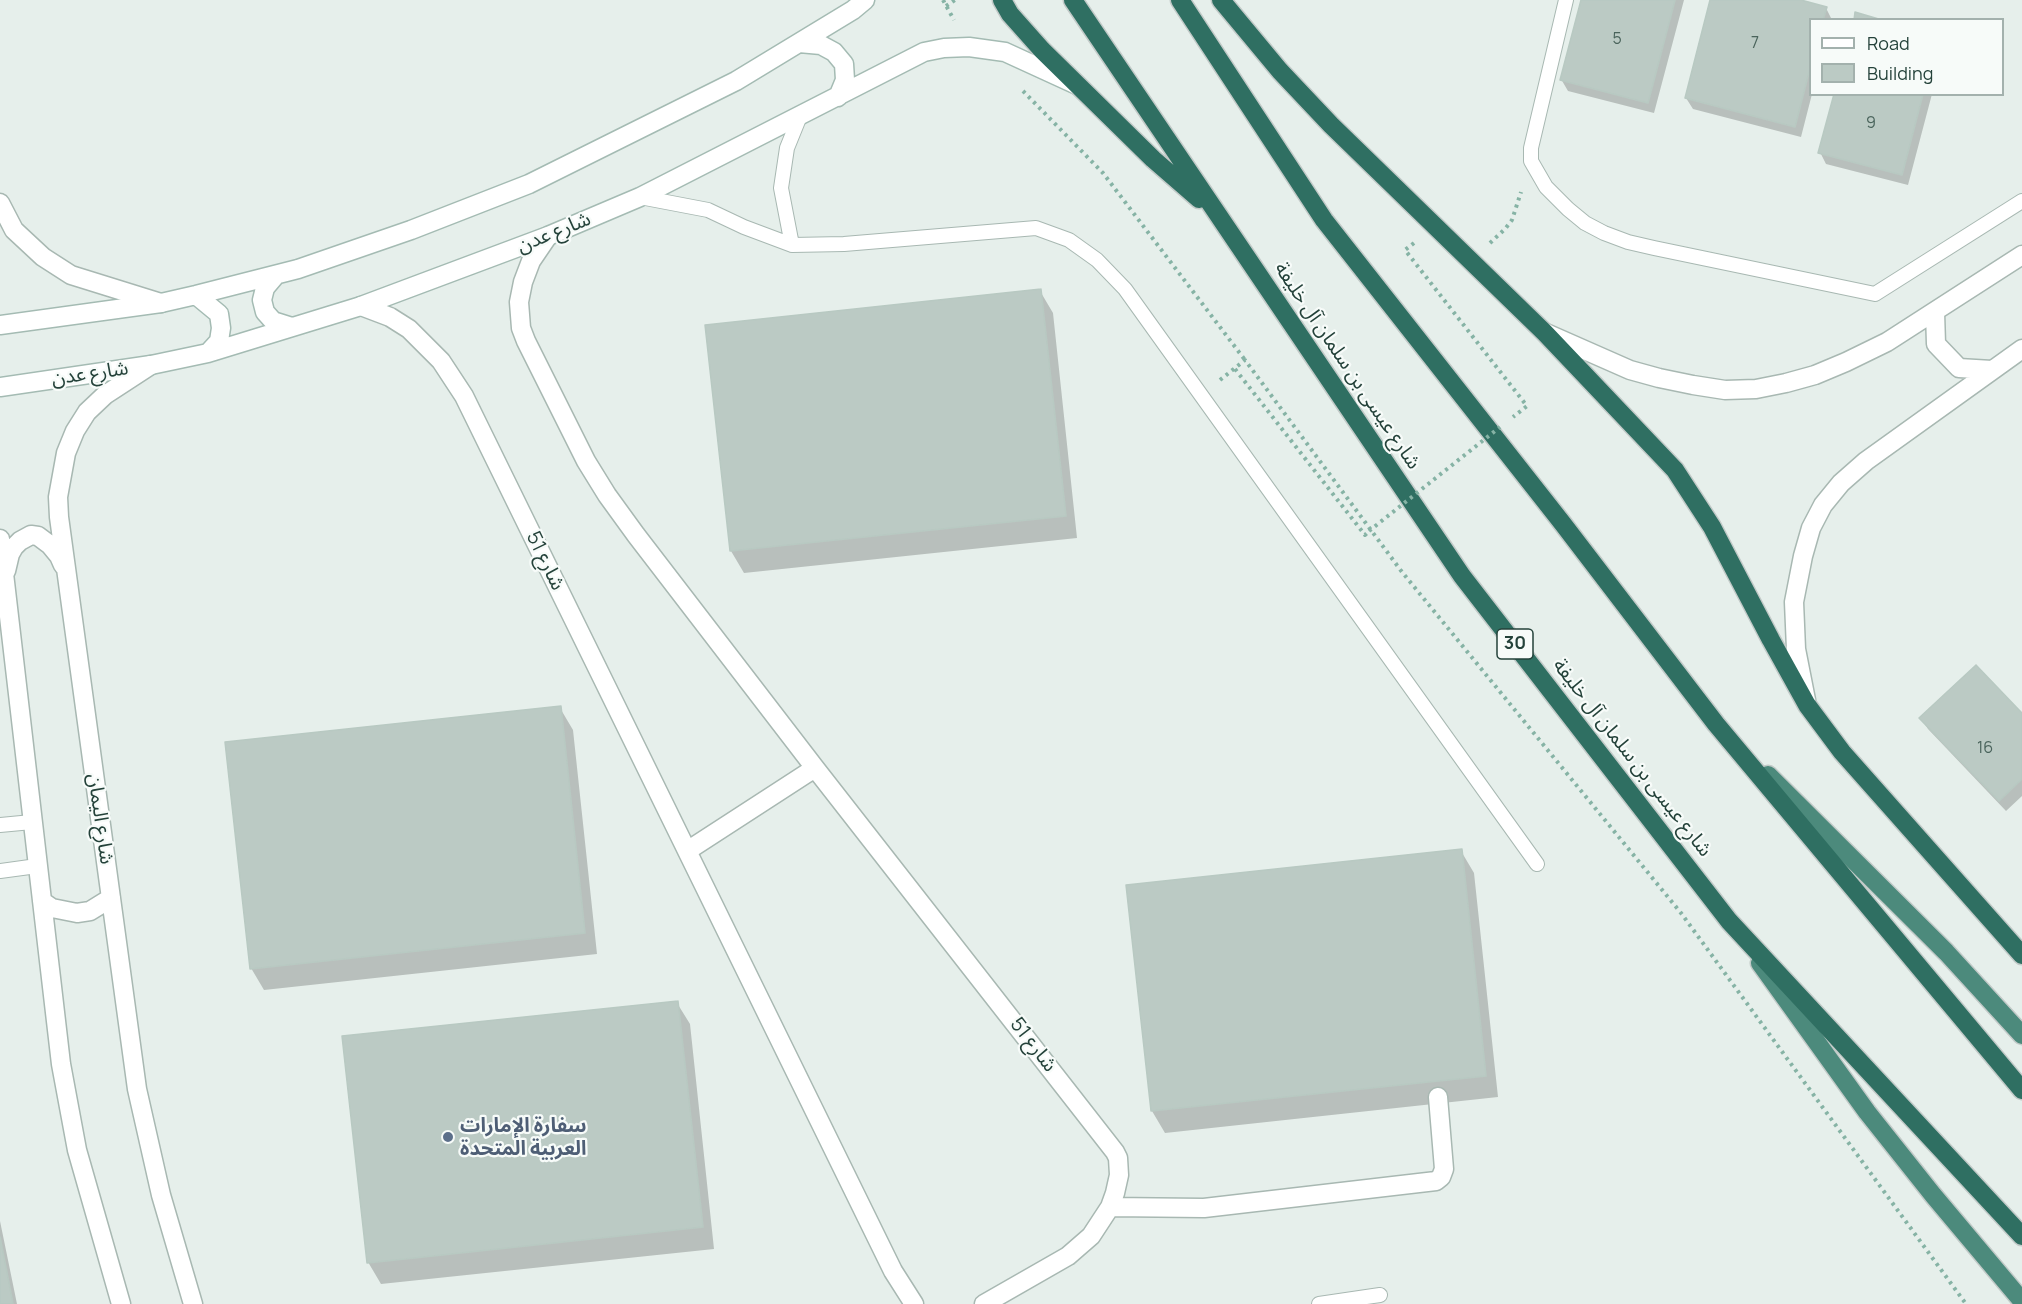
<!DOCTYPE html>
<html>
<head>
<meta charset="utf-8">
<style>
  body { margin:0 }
  #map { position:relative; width:2022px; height:1304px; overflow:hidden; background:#e6efeb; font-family:Manrope,sans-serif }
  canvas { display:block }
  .legend { position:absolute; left:1809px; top:18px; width:195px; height:78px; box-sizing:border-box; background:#f7fbf9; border:2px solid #a3b1ad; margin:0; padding:8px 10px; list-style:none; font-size:18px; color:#24423a }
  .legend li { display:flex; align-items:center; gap:12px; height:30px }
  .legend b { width:30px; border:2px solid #a3b1ad }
</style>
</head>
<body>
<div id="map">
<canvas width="2022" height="1304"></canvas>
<ul class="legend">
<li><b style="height:8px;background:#fff"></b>Road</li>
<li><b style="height:16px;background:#bbcac4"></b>Building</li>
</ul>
</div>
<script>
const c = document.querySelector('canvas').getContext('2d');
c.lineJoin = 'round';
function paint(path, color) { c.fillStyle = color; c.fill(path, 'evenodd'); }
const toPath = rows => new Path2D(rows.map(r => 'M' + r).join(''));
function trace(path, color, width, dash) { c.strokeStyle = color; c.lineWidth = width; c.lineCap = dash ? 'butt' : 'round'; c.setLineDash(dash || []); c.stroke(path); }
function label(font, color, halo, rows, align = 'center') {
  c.font = font + ' Manrope,"Noto Sans Arabic",sans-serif'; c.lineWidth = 4.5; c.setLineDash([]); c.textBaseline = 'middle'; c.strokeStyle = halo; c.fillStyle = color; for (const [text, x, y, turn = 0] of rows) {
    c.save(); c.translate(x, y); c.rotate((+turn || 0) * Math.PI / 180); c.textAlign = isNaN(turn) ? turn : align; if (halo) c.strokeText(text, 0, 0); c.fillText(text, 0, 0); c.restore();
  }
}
paint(toPath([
  [1582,0,1684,0,1654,113,1568,91,1561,79],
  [1712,0,1795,0,1826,8,1832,20,1810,20,1810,94,1812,94,1801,137,1693,109,1686,98],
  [1835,94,1932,94,1908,185,1826,164,1820,152],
  [1040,291,1053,313,1077,538,744,573,731,551],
  [560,708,573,730,597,954,264,990,251,968],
  [2022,715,2022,796,2006,811,1928,729,1921,718],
  [1461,851,1474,873,1498,1097,1165,1133,1152,1111],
  [677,1003,690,1024,714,1249,381,1284,368,1262],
  [0,1221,17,1304,0,1304]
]), '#0003');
const building = toPath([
  [1581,0,1675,0,1648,103,1560,80,1581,0],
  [1710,0,1801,0,1827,7,1823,20,1810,20,1810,68,1795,127,1685,98,1710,0],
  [1855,12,1882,20,1854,20,1855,12],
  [1834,94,1923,94,1902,175,1818,153,1834,94],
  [1041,289,1066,516,730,551,705,325,1041,289],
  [1976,665,2022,713,2022,779,1999,801,1919,718,1976,665],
  [561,706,585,933,250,969,225,742,561,706],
  [1462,849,1486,1076,1151,1111,1126,885,1462,849],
  [678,1001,703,1227,367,1263,342,1036,678,1001],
  [0,1237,13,1304,0,1304,0,1237]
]);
paint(building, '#bbcac4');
trace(building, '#b8c9c2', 1.5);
const service = toPath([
  [1566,0,1531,148,1531,161,1546,187,1568,209,1585,223,1604,233,1628,242,1654,248,1875,294,2022,201],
  [640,197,708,210,744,227,792,245,844,244,1036,228,1069,240,1097,260,1125,289,1537,864],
  [792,245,781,188,787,148,800,116],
  [0,825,32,822],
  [0,871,37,866],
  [1319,1304,1380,1295]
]);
const minor = toPath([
  [0,203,14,230,43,257,71,275,161,303],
  [548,236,531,261,523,282,519,302,521,328,526,341,586,461,607,495,636,535,815,768,1115,1152,1118,1158,1119,1175,1115,1193,1110,1207,1091,1236,1068,1256,984,1304],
  [361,306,390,317,409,329,441,361,464,396,893,1271,914,1304],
  [687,851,815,768],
  [1110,1207,1204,1208,1436,1181,1441,1177,1444,1169,1438,1097]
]);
const tertiary = toPath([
  [1935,312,1936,344,1959,368,1992,370],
  [1546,333,1630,370,1659,378,1693,385,1725,390,1756,389,1786,383,1815,375,1846,362,1887,342,2022,255],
  [151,365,105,395,87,412,75,431,66,453,58,497,59,517,137,1089,161,1195,193,1304],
  [0,539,61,1064,77,1150,121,1304],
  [6,571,10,554,14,547,20,541,31,535,38,536,50,545,59,556,63,565],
  [1806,700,1796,649,1794,602,1803,556,1811,528,1823,505,1841,483,1866,461,2022,349],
  [42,901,52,908,77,913,90,911,111,898]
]);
const secondary = toPath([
  [799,43,821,45,834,52,844,64,845,80,838,97],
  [276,275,265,288,262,300,265,312,273,321,292,327],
  [196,295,219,314,221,328,219,341,208,353],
  [0,325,161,303,196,295,298,269,411,230,529,184,736,81,853,10,865,0],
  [0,387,151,365,208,353,361,306,548,236,640,197,924,52,944,48,969,47,1005,52,1077,85]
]);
const trunk = toPath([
  [1768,775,1946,952,2022,1035],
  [1760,963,1867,1112,1933,1195,2022,1301]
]);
const motorway = toPath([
  [1002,0,1010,14,1042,50,1153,159,1199,199],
  [1073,0,1462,576,1729,921,2022,1236],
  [1180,0,1324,220,1563,524,1716,724,2022,1090],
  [1221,0,1280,71,1331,125,1545,333,1675,470,1712,527,1771,640,1807,705,1842,752,2022,955]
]);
trace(service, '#a8b8b2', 16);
trace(minor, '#a8b8b2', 21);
trace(tertiary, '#a8b8b2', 21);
trace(secondary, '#a4bbb3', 21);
trace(trunk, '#c2cac8', 21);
trace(motorway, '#c2cac8', 21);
trace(toPath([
  [943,0,954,20],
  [946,6,955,0],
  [1023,91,1103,173,1245,360],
  [1414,243,1405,250,1527,406,1513,417],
  [1490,243,1505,229,1512,220,1521,192],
  [1235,369,1365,535,1369,531],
  [1220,380,1245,360,1402,572,1681,913,1966,1304]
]), '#86b3a5', 4, [3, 4.5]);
trace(service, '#fff', 14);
trace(minor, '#fff', 18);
trace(tertiary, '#fff', 18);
trace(secondary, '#fff', 18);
trace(trunk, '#4c8a7c', 18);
trace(motorway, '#2f6f62', 18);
trace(toPath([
  [1369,531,1500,427]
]), '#86b3a5', 4, [3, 4.5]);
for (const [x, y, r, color] of [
  [448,1137,6,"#5c6f8a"]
]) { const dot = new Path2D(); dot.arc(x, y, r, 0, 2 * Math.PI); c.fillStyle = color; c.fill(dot); trace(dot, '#f7fbf9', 2); }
label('16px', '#4a645c', null, [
  ["5",1617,40],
  ["7",1755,44],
  ["9",1871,124],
  ["16",1985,749]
]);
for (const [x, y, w] of [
  [1515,644,36]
]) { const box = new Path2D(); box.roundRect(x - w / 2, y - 15, w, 30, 4.5); c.fillStyle = '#f7fbf9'; c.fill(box); trace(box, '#24423a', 1.5); }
label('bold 18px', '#24423a', null, [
  ["30",1515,644]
]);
label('20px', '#24423a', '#f7fbf9', [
  ["شارع عدن",554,233,-22],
  ["شارع عيسى بن سلمان آل خليفة",1347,366,56],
  ["شارع عدن",90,374,-8],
  ["شارع 51",545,561,64],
  ["شارع عيسى بن سلمان آل خليفة",1632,758,52],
  ["شارع اليمان",100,819,82],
  ["شارع 51",1033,1045,52]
]);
label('bold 20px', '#4e5e75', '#f7fbf9', [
  ["سفارة الإمارات",460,1126],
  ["العربية المتحدة",460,1149]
], 'left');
</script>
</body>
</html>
